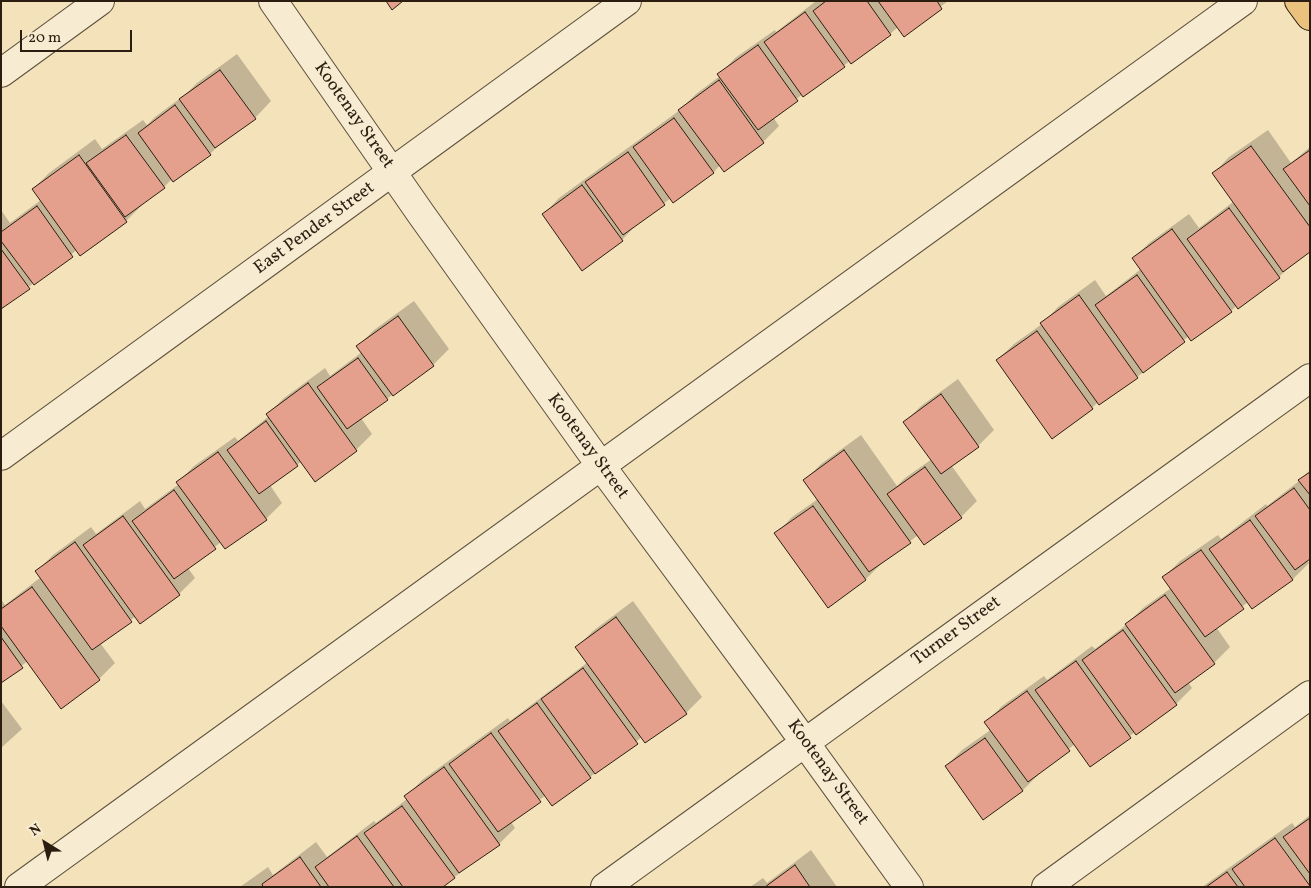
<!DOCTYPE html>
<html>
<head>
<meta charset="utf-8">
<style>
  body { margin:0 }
  #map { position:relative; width:1311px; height:888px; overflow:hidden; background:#f3e2ba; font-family:Vollkorn,serif }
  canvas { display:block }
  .frame { position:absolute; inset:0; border:2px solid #2b1e11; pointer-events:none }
  .north { position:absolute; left:20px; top:818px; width:50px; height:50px; -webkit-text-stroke:4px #f7ecd2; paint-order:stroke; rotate:324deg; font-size:14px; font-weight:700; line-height:20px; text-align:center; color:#2b1e11 }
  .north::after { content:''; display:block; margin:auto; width:18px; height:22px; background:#2b1e11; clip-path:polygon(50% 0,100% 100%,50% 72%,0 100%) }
  .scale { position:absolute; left:20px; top:30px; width:112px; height:22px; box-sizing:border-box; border:2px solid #2b1e11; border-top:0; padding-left:6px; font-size:15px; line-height:18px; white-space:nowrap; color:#2b1e11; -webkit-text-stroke:4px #f7ecd2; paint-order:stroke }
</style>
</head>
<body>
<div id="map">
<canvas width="1311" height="888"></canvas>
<div class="frame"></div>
<div class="north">N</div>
<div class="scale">20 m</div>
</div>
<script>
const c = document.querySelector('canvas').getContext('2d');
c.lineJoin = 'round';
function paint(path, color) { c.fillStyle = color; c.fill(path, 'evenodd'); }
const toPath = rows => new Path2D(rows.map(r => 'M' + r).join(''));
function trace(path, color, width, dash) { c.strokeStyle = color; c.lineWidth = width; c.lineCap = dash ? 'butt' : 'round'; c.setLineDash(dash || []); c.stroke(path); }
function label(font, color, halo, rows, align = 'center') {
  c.font = font + ' Vollkorn,serif'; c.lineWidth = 5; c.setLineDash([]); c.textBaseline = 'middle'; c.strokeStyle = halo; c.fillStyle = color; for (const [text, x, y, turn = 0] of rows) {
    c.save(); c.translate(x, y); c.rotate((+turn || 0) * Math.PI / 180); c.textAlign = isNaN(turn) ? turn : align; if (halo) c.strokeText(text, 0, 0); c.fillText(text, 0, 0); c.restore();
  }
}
paint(toPath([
  [816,1,948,1,904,35,898,27,890,34,850,61,804,95,803,94,773,117,779,126,763,142,720,165,713,173,671,198,638,223,622,240,543,215,559,198,680,110,696,94,720,76,719,75,735,58,775,30,776,32],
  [237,54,271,101,255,118,226,138,210,154,174,180,172,179,164,187,141,204,142,205,126,221,77,250,1,308,1,210,10,223,41,200,33,189,49,173,95,139,102,149,143,120,147,125,155,117,186,94,197,83],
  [1268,130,1291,163,1310,147,1310,251,1293,263,1279,277,1237,305,1231,311,1189,336,1137,377,1100,404,1098,402,1092,408,997,360,1014,344,1042,324,1058,307,1095,280,1106,296,1141,269,1133,259,1149,243,1189,214,1199,228,1233,202,1213,174,1229,157],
  [414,301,449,349,433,365,361,418,372,434,356,450,302,461,270,485,282,503,266,519,221,542,188,568,195,578,179,594,136,616,100,643,115,663,99,679,28,661,1,681,1,599,5,605,41,577,37,571,53,555,91,527,96,534,140,501,145,509,179,484,178,482,194,466,235,437,238,441,269,416,268,414,284,398,325,368,330,376,362,352,358,346,374,330],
  [958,379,994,430,978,446,951,465,977,501,961,517,918,535,882,563,866,579,828,606,776,534,792,517,818,499,805,480,821,464,861,435,897,486,905,478,932,459,905,422,921,406],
  [1310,470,1310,558,1307,560,1309,563,1293,579,1252,607,1248,602,1216,627,1230,647,1214,663,1188,682,1192,688,1176,704,1135,732,1091,766,1075,744,1038,773,1039,774,1023,790,984,818,946,766,962,750,992,729,986,722,1002,706,1044,676,1047,680,1092,646,1095,649,1126,625,1143,608,1171,588,1164,577,1180,561,1218,535,1221,539,1266,504,1267,506,1299,481],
  [633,601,702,697,686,713,642,737,590,777,546,795,511,822,515,828,499,844,441,887,240,887,268,867,273,875,316,842,327,857,374,821,376,823,407,799,406,797,422,780,508,718,510,721,588,662,577,647,593,631],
  [1,701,22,729,1,748],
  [1310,815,1310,887,1202,887,1292,823,1295,827],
  [811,850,837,887,750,887,763,878,767,883]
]), '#0003');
const building = toPath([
  [386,1,403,1,392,10,386,1],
  [826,1,867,1,891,35,851,64,813,11,826,1],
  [878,1,937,1,942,9,904,37,878,1],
  [805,12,845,67,803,97,764,42,805,12],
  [758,45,798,101,758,130,717,74,758,45],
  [220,70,256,119,215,148,179,99,220,70],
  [719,80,764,143,724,172,678,110,719,80],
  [175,105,211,155,173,182,138,133,175,105],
  [674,118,714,173,673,203,633,147,674,118],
  [126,135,165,188,125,217,86,163,126,135],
  [1251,146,1310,227,1310,252,1283,272,1212,173,1251,146],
  [1310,150,1310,206,1283,169,1310,150],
  [628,152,665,205,623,235,585,182,628,152],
  [79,155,127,222,80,256,32,189,79,155],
  [582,185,623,241,582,271,542,214,582,185],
  [37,206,73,257,34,285,1,241,1,232,37,206],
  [1229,208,1280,278,1238,309,1187,239,1229,208],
  [1172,229,1232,312,1191,341,1132,258,1172,229],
  [1,249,30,289,1,309,1,249],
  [1137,275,1185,342,1143,373,1095,305,1137,275],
  [1079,295,1138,378,1099,405,1040,323,1079,295],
  [398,316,434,366,393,396,356,346,398,316],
  [1037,331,1093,409,1052,439,996,360,1037,331],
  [358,358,388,400,347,429,317,387,358,358],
  [308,383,357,451,315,482,266,414,308,383],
  [941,394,979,447,941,474,903,422,941,394],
  [266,421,298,466,259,494,227,450,266,421],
  [844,450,911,543,869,572,803,480,844,450],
  [218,452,267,520,225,549,176,482,218,452],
  [925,467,962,518,924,545,887,494,925,467],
  [1310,472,1310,495,1298,480,1310,472],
  [1294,488,1310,510,1310,559,1295,570,1255,516,1294,488],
  [174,490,216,549,174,579,132,521,174,490],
  [813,506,866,580,828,608,774,533,813,506],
  [123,516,180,595,140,624,83,545,123,516],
  [1250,520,1293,580,1252,609,1209,549,1250,520],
  [75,542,132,622,92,650,35,571,75,542],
  [1201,550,1244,609,1205,637,1162,577,1201,550],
  [32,587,100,680,61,709,1,626,1,609,32,587],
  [1165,595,1215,664,1175,693,1125,624,1165,595],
  [616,617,687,714,645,743,575,647,616,617],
  [1123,630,1177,705,1136,735,1082,660,1123,630],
  [1,637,23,668,1,683,1,637],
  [1076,661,1131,738,1090,767,1035,690,1076,661],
  [583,668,638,744,595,774,541,699,583,668],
  [1027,691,1070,751,1028,782,984,722,1027,691],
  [537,703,591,778,552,806,498,731,537,703],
  [491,733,541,802,498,832,449,764,491,733],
  [985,738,1023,791,983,820,945,766,985,738],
  [444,767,500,845,459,873,404,796,444,767],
  [402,806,455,878,443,887,403,887,364,833,402,806],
  [1310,818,1310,874,1283,837,1310,818],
  [357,836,394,887,329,887,315,867,357,836],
  [1275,838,1310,886,1310,887,1245,887,1232,869,1275,838],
  [300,857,321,887,263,887,262,884,300,857],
  [795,865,810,887,765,887,795,865],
  [1227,872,1238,887,1206,887,1227,872]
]);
paint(building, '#e5a08d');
trace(building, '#2b1e11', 1);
const minor = toPath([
  [273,1,421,214,601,466,777,704,909,887],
  [1,73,100,1],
  [1,456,627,1],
  [19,887,1243,1],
  [605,887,1310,378],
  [1046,887,1310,695]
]);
const major = toPath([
  [1299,1,1310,16]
]);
trace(minor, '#5d4f3b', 30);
trace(major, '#2b1e11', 30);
trace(minor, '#f7ecd2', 28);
trace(major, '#eac17d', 28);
label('18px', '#2b1e11', '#f7ecd2', [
  ["Kootenay Street",353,116,55],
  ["East Pender Street",315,229,-36],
  ["Kootenay Street",587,447,54],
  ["Turner Street",957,632,-36],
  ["Kootenay Street",827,773,54]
]);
</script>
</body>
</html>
